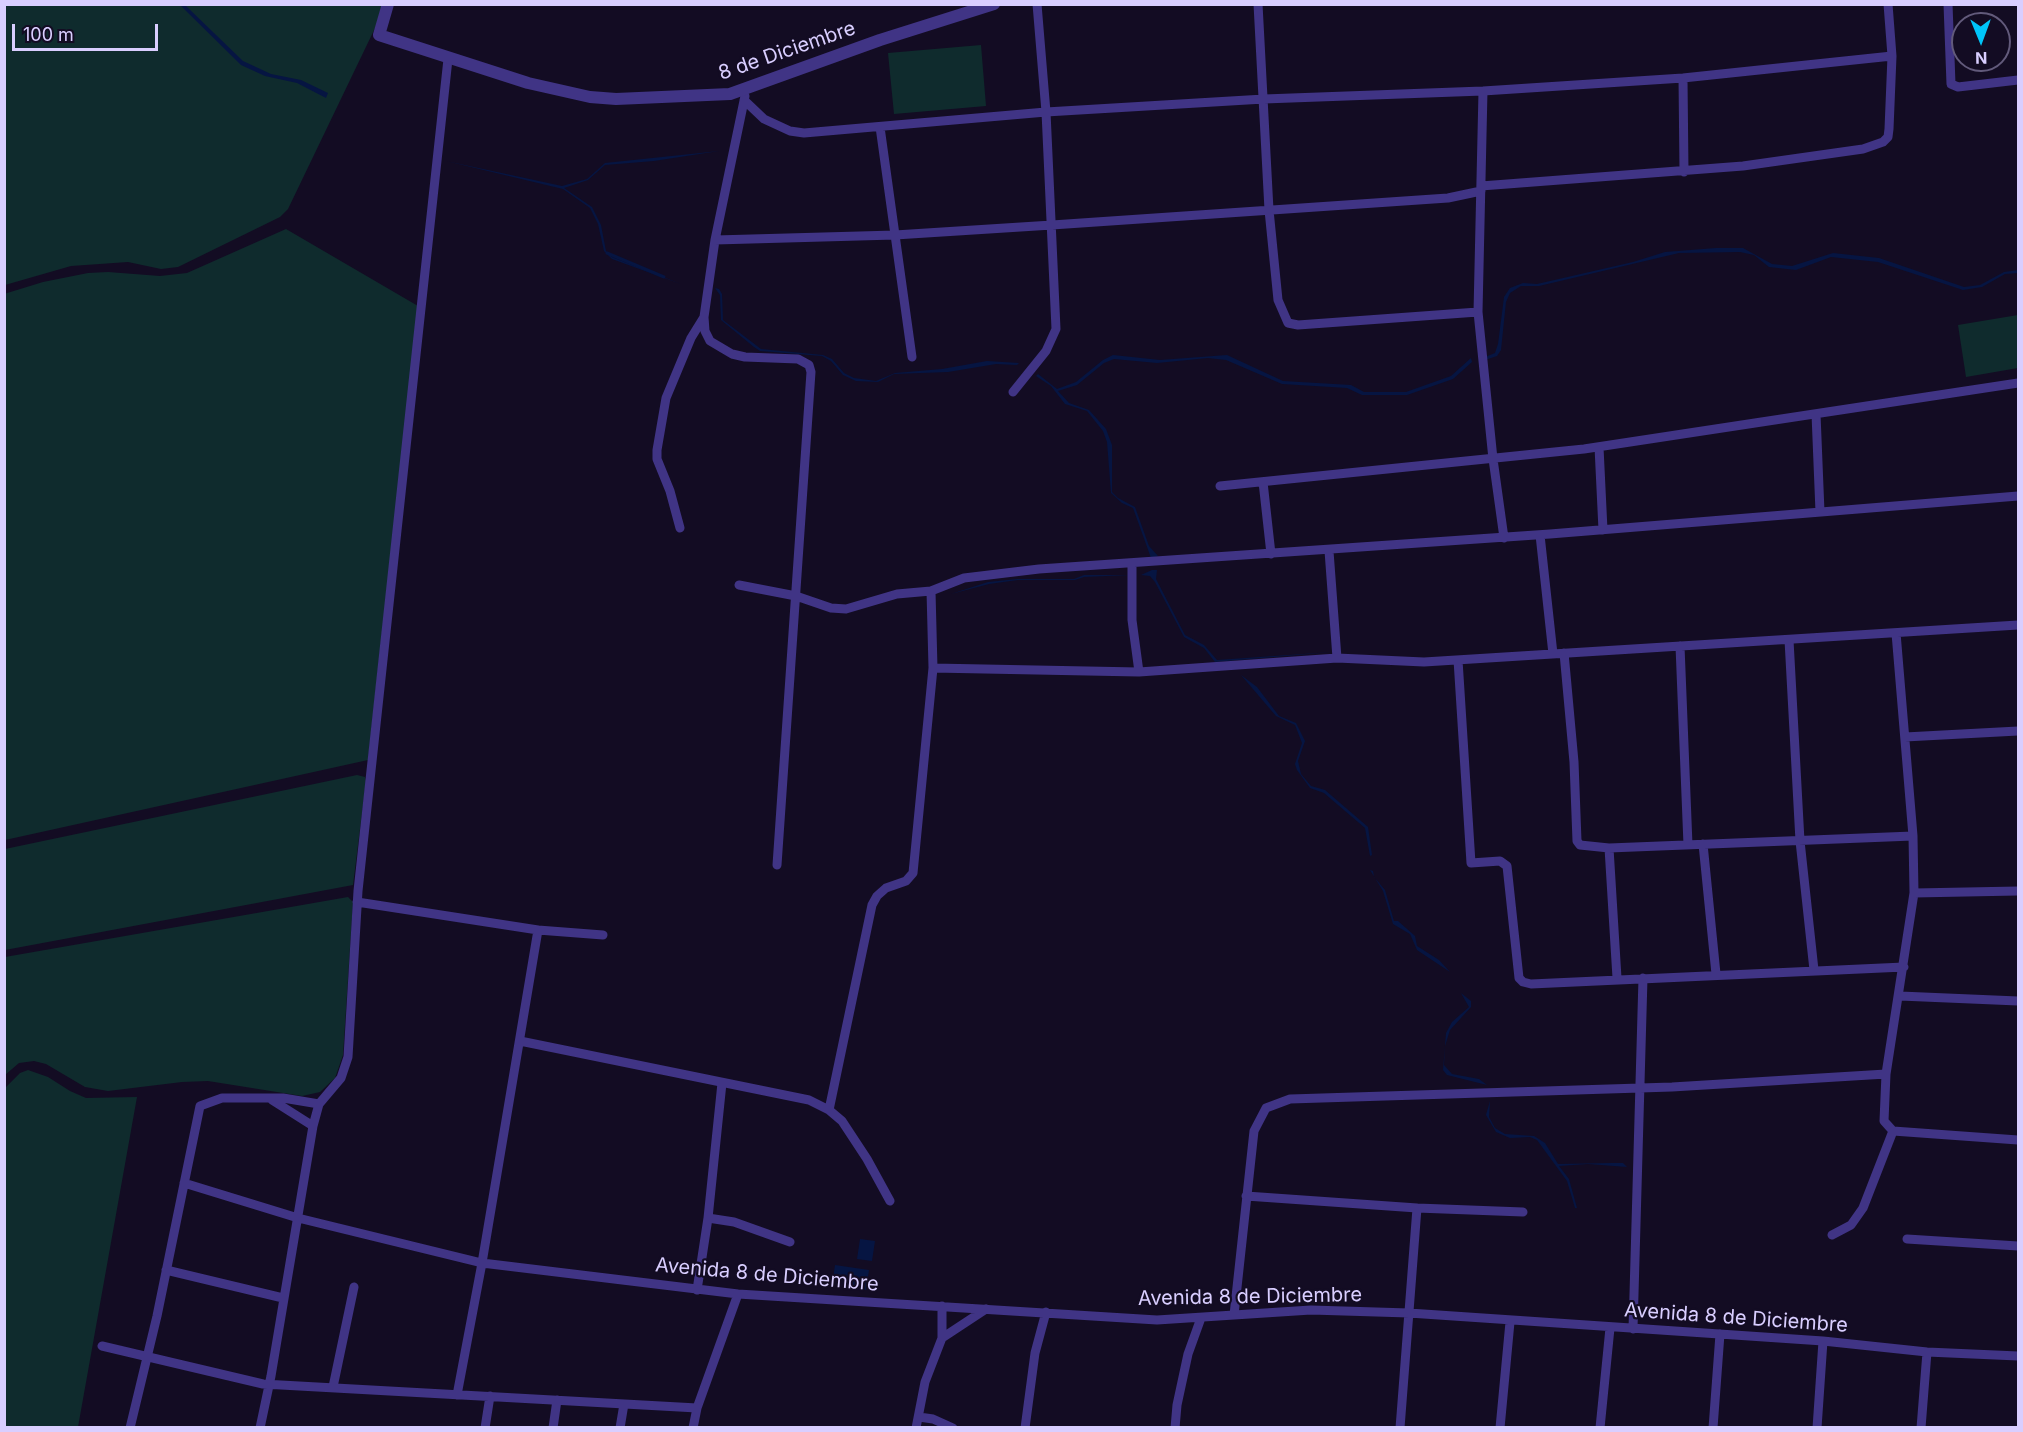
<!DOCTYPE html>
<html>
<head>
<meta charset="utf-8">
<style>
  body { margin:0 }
  #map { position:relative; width:2023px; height:1432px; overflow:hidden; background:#130c23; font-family:Inter,sans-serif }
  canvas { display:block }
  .frame { position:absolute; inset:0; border:6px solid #d9ceff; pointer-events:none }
  .north { position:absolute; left:1951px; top:12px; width:60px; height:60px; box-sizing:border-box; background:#130c23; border:2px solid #625a7b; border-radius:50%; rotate:179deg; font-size:16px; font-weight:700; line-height:24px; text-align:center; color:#d9ceff }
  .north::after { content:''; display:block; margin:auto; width:21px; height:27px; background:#00c5f9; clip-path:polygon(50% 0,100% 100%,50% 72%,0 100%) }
  .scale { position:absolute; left:12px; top:24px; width:146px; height:27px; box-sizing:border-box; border:3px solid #d9ceff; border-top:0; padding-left:8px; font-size:18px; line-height:21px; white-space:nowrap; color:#d9ceff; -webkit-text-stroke:4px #130c23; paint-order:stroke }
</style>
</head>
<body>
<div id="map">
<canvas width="2023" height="1432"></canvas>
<div class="frame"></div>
<div class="north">N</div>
<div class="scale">100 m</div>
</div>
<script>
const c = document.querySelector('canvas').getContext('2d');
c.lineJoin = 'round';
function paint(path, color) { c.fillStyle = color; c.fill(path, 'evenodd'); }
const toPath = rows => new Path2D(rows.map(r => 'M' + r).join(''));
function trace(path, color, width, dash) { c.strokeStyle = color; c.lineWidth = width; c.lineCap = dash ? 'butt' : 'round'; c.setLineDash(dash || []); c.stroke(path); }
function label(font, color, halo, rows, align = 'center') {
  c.font = font + ' Inter,sans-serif'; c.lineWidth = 4.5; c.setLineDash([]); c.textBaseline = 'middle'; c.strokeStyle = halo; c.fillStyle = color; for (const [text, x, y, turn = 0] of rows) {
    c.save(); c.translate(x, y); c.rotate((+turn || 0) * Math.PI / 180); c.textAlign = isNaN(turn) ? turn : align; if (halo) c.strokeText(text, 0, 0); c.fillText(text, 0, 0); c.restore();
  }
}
paint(toPath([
  [5,5,382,5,376,26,288,209,280,217,178,267,161,269,128,262,71,266,5,285],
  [981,45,986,106,894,114,888,53],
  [286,229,418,306,368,760,5,840,4,294,43,282,88,273,108,272,160,276,187,273],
  [2018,315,2018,368,1966,377,1958,325],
  [357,775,365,777,366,781,353,885,5,950,5,849],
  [348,897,353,902,343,1055,335,1078,320,1092,302,1096,208,1081,182,1082,108,1091,85,1087,46,1064,34,1061,19,1063,5,1075,5,957],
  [28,1070,48,1077,70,1091,86,1098,137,1097,78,1427,5,1427,5,1088,20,1073]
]), '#0f2b2d');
paint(toPath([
  [180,5,185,5,243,61,271,74,301,80,328,93,326,98,297,83,265,76,241,65],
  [719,151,654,161,605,165,588,180,564,188,592,207,601,225,606,251,612,257,681,284,612,259,604,251,598,224,590,208,563,189,446,161,562,186,587,179,605,163],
  [1716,248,1743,248,1772,264,1792,266,1833,253,1879,258,1964,287,1980,285,2004,272,2018,270,2018,273,2005,274,1982,287,1963,290,1878,262,1831,257,1796,270,1769,267,1754,255,1740,252,1679,253,1539,286,1521,286,1510,293,1506,302,1501,350,1497,356,1485,360,1485,357,1495,353,1498,344,1504,297,1510,288,1523,283,1537,284,1633,262,1665,252],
  [715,288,719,289,722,294,723,320,761,349,823,355,832,359,844,373,854,378,876,381,895,373,942,369,987,361,1019,363,1017,365,996,364,948,372,894,374,878,382,856,381,843,375,831,361,822,356,760,351,754,347,721,320,720,295],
  [1113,355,1160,360,1227,355,1283,381,1351,385,1364,392,1406,392,1451,376,1471,358,1472,362,1453,379,1407,395,1362,395,1347,388,1282,384,1226,360,1208,358,1157,363,1114,359,1104,363,1077,385,1058,391,1069,403,1089,410,1106,429,1112,445,1112,492,1118,498,1135,507,1149,546,1158,556,1151,558,1133,508,1122,503,1111,493,1107,442,1103,431,1087,411,1065,404,1051,386,1036,376,1038,374,1057,389,1076,382,1103,360],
  [1152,570,1157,570,1156,579,1185,635,1204,645,1217,660,1332,652,1215,662,1204,648,1184,637,1155,582,1150,576,1141,575],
  [1084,575,1130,575,1084,577,1075,580,1018,580,989,584,951,594,988,582,1017,579,1074,579],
  [1241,675,1257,687,1279,716,1296,723,1305,741,1298,761,1301,774,1311,786,1325,790,1368,827,1372,855,1370,856,1365,828,1324,793,1310,788,1297,770,1295,764,1302,743,1295,725,1276,716],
  [1370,870,1373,871,1374,877,1385,890,1394,921,1398,921,1415,936,1417,946,1439,960,1450,972,1417,950,1410,934,1393,924,1383,891],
  [1461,993,1471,1001,1471,1007,1450,1030,1445,1046,1444,1065,1452,1074,1479,1079,1487,1085,1447,1075,1443,1070,1446,1033,1452,1022,1469,1007],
  [1490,1101,1489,1117,1495,1128,1505,1134,1534,1136,1545,1143,1558,1164,1611,1163,1623,1163,1627,1167,1588,1164,1559,1166,1569,1179,1577,1208,1575,1208,1567,1181,1537,1140,1530,1137,1510,1138,1496,1132,1486,1115],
  [860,1239,875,1241,872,1261,857,1259],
  [835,1265,869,1270,866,1290,832,1285]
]), '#061542');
trace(toPath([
  [607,253,664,277]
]), '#061542', 3);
trace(toPath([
  [1258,4,1269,210,1278,300,1288,323,1298,325,1478,312],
  [1948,4,1951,84,1958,87,2018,80],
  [1683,78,1684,172],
  [1483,91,1478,312,1493,459,1504,538],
  [745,96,715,240,704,317,705,331,710,341,732,354,745,357,798,359,809,365,811,372,777,865],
  [744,100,764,119,790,131,804,133,1046,112,1264,99,1483,91,1683,78,1892,56],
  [880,127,912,357],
  [1481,186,1743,166,1863,149,1883,142,1888,137,1889,129,1892,56,1888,4],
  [715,240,895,235,1052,225,1448,198,1481,191],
  [1013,392,1046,351,1056,329,1046,112,1037,4],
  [1816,414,1820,512],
  [1599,447,1603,530],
  [1263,482,1271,554],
  [1220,486,1584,449,2018,383],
  [680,528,670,491,657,459,657,450,666,398,691,338,704,317],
  [1540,535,1553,654],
  [1329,551,1337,658],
  [1132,563,1132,620,1139,672],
  [739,585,796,596,831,608,846,609,897,594,931,591,964,578,1039,569,1550,534,2018,496],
  [1896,633,1913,836,1914,893,1886,1074,1884,1121,1893,1131,2018,1140],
  [1789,640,1800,841,1814,970],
  [1680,646,1688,845],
  [1564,653,1574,762,1577,841,1580,845,1609,848,1913,836],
  [1458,660,1471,863,1500,861,1507,866,1519,978,1523,982,1531,984,1904,967],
  [933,668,1139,672,1337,658,1424,662,2018,625],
  [1905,737,2018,731],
  [1703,844,1716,974],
  [1609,848,1617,978],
  [1914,893,2018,891],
  [357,902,538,930,603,935],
  [1900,996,2018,1001],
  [520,1041,809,1100,829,1110,842,1121,867,1159,890,1201],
  [272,1100,313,1126],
  [829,1110,872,905,877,896,886,888,906,881,913,873,933,668,931,591],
  [184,1183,298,1218,482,1263,738,1294,1157,1320,1311,1310,1409,1313,1823,1341,1927,1352,2018,1356],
  [1246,1196,1417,1208,1523,1212],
  [708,1218,734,1222,790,1242],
  [1832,1235,1851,1225,1863,1208,1893,1131],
  [1907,1239,2018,1246],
  [166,1270,283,1298],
  [697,1290,708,1218,722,1083],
  [1234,1315,1254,1131,1266,1108,1290,1099,1672,1087,1886,1074],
  [1633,1329,1643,978],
  [942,1338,986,1309],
  [102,1346,263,1384,697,1408],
  [333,1387,354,1287],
  [457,1395,482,1263,538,930],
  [919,1417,933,1419,953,1428],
  [130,1428,157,1316,200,1106,222,1098,283,1098,319,1104],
  [260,1428,271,1376,313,1126,319,1104,341,1078,348,1057,358,891,448,59],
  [485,1428,490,1396],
  [553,1428,557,1400],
  [620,1428,624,1404],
  [693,1428,697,1408,738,1294],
  [916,1428,925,1382,942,1338,942,1306],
  [1025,1428,1035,1353,1046,1312],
  [1175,1428,1177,1405,1188,1354,1201,1318],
  [1400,1428,1417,1208],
  [1500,1428,1510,1322],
  [1600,1428,1610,1328],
  [1713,1428,1720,1334],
  [1817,1428,1823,1341],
  [1921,1428,1927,1352]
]), '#403485', 9);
trace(toPath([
  [388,4,379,35,528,83,590,97,616,99,730,94,880,40,994,4]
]), '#403485', 12);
label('20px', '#d9ceff', '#130c23', [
  ["8 de Diciembre",787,51,-19],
  ["Avenida 8 de Diciembre",767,1275,5],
  ["Avenida 8 de Diciembre",1250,1297,-1],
  ["Avenida 8 de Diciembre",1736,1318,4]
]);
</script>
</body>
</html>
